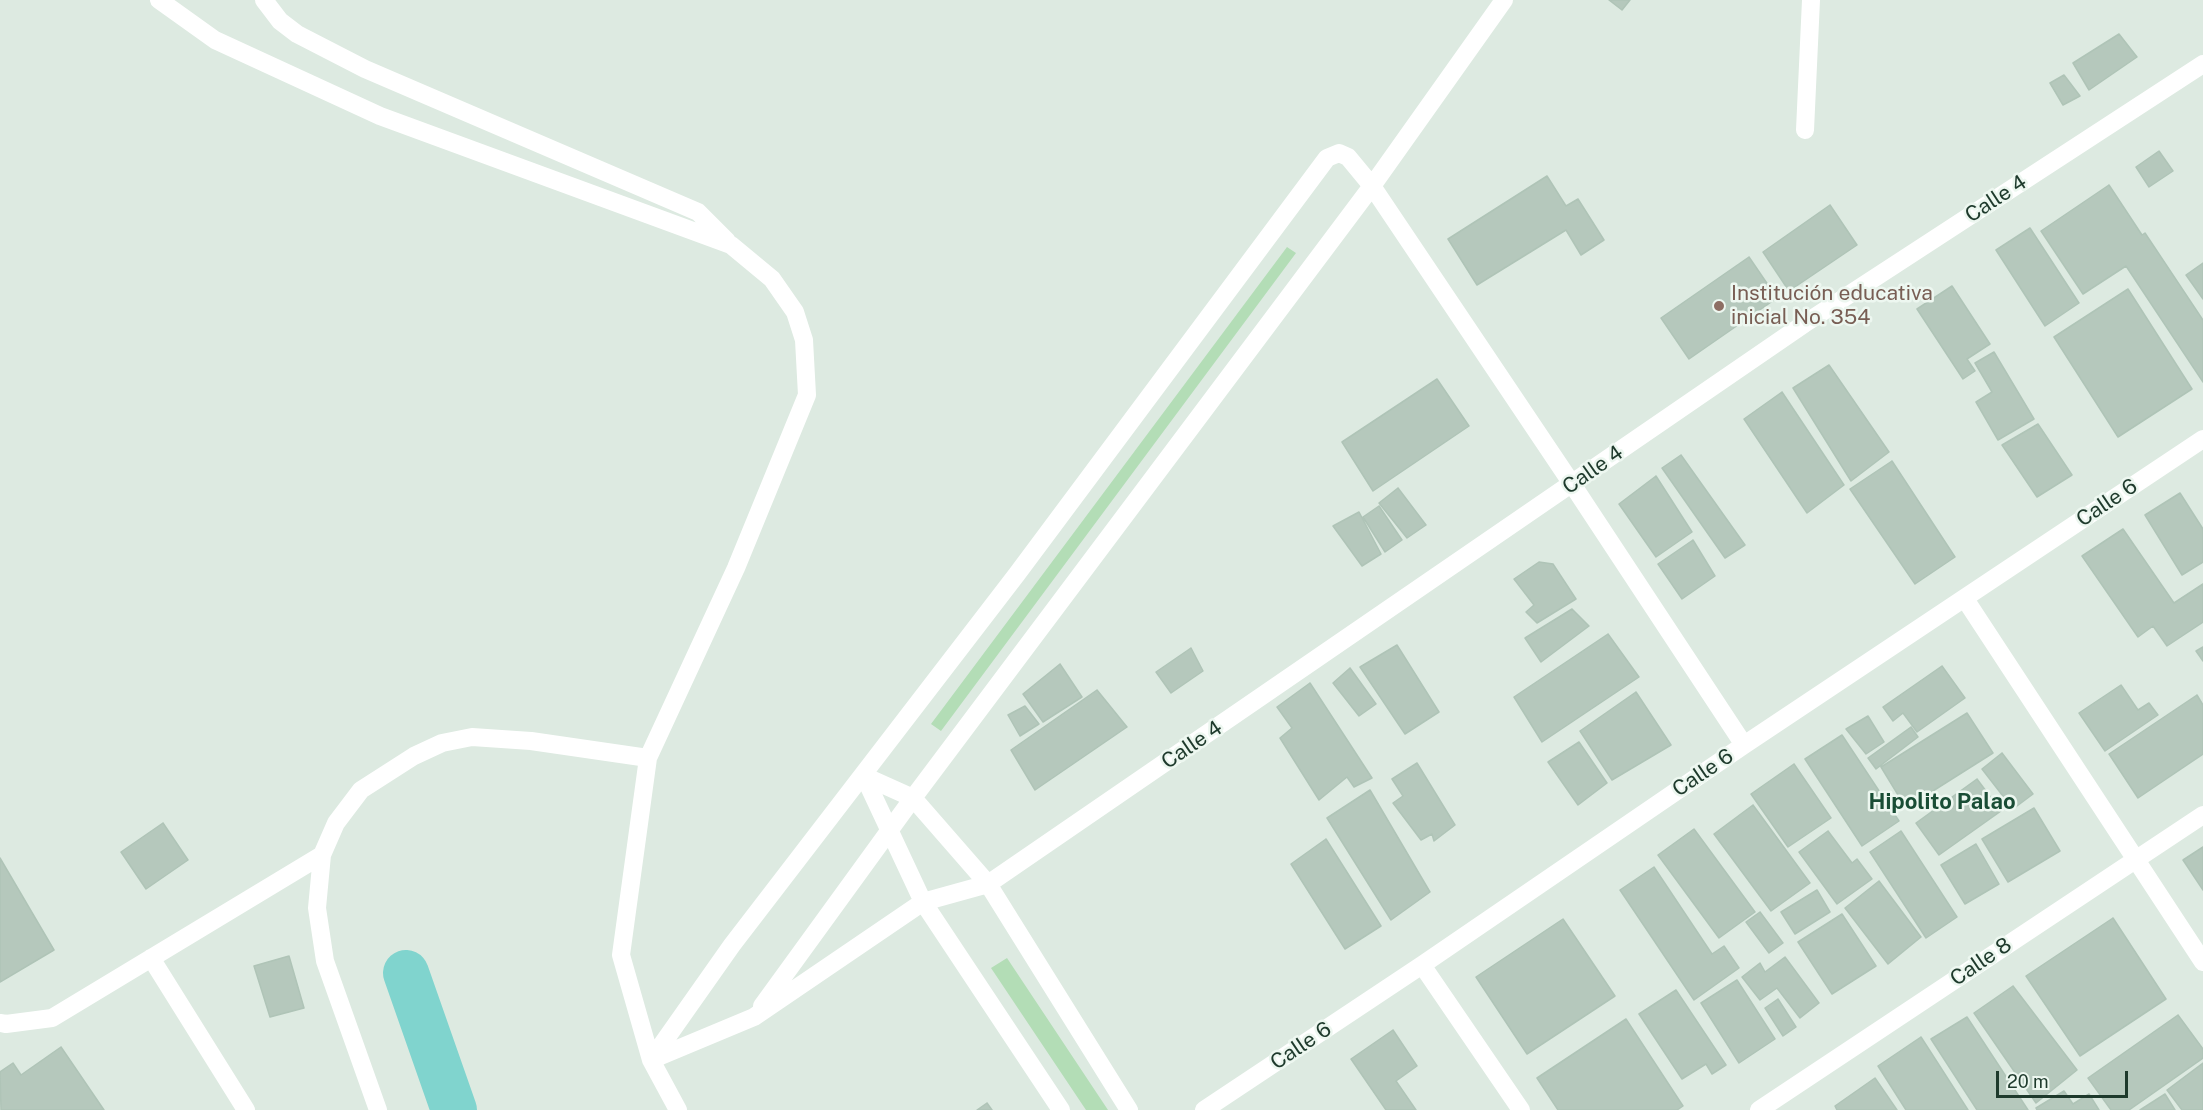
<!DOCTYPE html>
<html>
<head>
<meta charset="utf-8">
<style>
  body { margin:0 }
  #map { position:relative; width:2203px; height:1110px; overflow:hidden; background:#ddeae1; font-family:"Public Sans",sans-serif }
  canvas { display:block }
  .scale { position:absolute; left:1996px; top:1071px; width:132px; height:27px; box-sizing:border-box; border:3px solid #1e3a2c; border-top:0; padding-left:8px; font-size:18px; line-height:21px; white-space:nowrap; color:#1e3a2c; -webkit-text-stroke:4px #edf7f0; paint-order:stroke }
</style>
</head>
<body>
<div id="map">
<canvas width="2203" height="1110"></canvas>
<div class="scale">20 m</div>
</div>
<script>
const c = document.querySelector('canvas').getContext('2d');
c.lineJoin = 'round';
function paint(path, color) { c.fillStyle = color; c.fill(path, 'evenodd'); }
const toPath = rows => new Path2D(rows.map(r => 'M' + r).join(''));
function trace(path, color, width, dash) { c.strokeStyle = color; c.lineWidth = width; c.lineCap = dash ? 'butt' : 'round'; c.setLineDash(dash || []); c.stroke(path); }
function label(font, color, halo, rows, align = 'center') {
  c.font = font + ' "Public Sans",sans-serif'; c.lineWidth = 5; c.setLineDash([]); c.textBaseline = 'middle'; c.strokeStyle = halo; c.fillStyle = color; for (const [text, x, y, turn = 0] of rows) {
    c.save(); c.translate(x, y); c.rotate((+turn || 0) * Math.PI / 180); c.textAlign = isNaN(turn) ? turn : align; if (halo) c.strokeText(text, 0, 0); c.fillText(text, 0, 0); c.restore();
  }
}
paint(toPath([
  [1287,247,1296,253,941,731,931,724],
  [1007,958,1108,1110,1086,1110,991,968]
]), '#b3ddb6');
trace(toPath([
  [406,973,454,1110]
]), '#80d4ce', 46);
const building = toPath([
  [1609,0,1630,0,1622,10,1609,0],
  [2119,34,2137,57,2089,90,2073,63,2119,34],
  [2064,75,2080,96,2063,105,2050,83,2064,75],
  [2159,151,2173,171,2149,187,2136,167,2159,151],
  [1547,176,1566,206,1578,199,1604,240,1581,255,1566,230,1477,285,1448,239,1547,176],
  [2109,185,2142,235,2145,233,2203,320,2203,382,2126,266,2083,294,2041,231,2109,185],
  [1830,205,1857,245,1789,291,1763,252,1830,205],
  [2030,228,2079,303,2045,326,1996,250,2030,228],
  [1749,257,1777,298,1689,359,1661,318,1749,257],
  [2203,263,2203,299,2186,275,2203,263],
  [1952,286,1990,344,1967,359,1975,371,1963,379,1917,309,1952,286],
  [2128,289,2192,389,2118,437,2054,337,2128,289],
  [1994,352,2034,419,1998,440,1976,402,1992,392,1975,363,1994,352],
  [1829,365,1889,452,1851,481,1793,388,1829,365],
  [1437,379,1469,426,1373,491,1342,442,1437,379],
  [1782,392,1844,485,1807,513,1744,419,1782,392],
  [2038,424,2072,475,2037,497,2002,445,2038,424],
  [1681,455,1745,545,1725,558,1662,468,1681,455],
  [1892,461,1955,557,1915,584,1850,489,1892,461],
  [1656,476,1692,532,1656,557,1619,504,1656,476],
  [1398,488,1426,525,1407,538,1379,503,1398,488],
  [2180,493,2203,529,2203,562,2182,575,2145,515,2180,493],
  [1379,506,1402,540,1385,552,1363,517,1379,506],
  [1359,512,1381,554,1362,566,1333,526,1359,512],
  [2123,529,2174,603,2203,584,2203,622,2167,646,2153,626,2138,637,2082,556,2123,529],
  [1693,540,1715,576,1682,599,1658,564,1693,540],
  [1539,562,1553,564,1576,599,1537,623,1526,612,1534,605,1514,579,1539,562],
  [1572,609,1589,626,1541,662,1525,638,1572,609],
  [1608,634,1639,677,1542,742,1514,697,1608,634],
  [1397,645,1439,712,1405,734,1360,667,1397,645],
  [2203,647,2203,661,2196,651,2203,647],
  [1191,648,1203,671,1171,693,1156,672,1191,648],
  [1060,664,1082,697,1043,722,1023,694,1060,664],
  [1942,666,1965,698,1917,732,1903,713,1893,721,1883,707,1942,666],
  [1350,668,1376,704,1359,716,1333,683,1350,668],
  [1310,683,1372,778,1354,787,1347,777,1319,800,1280,738,1292,728,1277,707,1310,683],
  [2121,685,2138,710,2149,703,2158,715,2105,751,2079,713,2121,685],
  [1097,690,1127,727,1035,790,1011,750,1097,690],
  [1636,692,1671,745,1612,780,1580,731,1636,692],
  [2197,695,2203,705,2203,754,2138,798,2109,754,2197,695],
  [1025,706,1039,724,1020,736,1008,715,1025,706],
  [1967,713,1993,753,1906,808,1881,767,1967,713],
  [1868,716,1884,742,1866,754,1846,729,1868,716],
  [1911,727,1918,737,1876,769,1868,758,1911,727],
  [1842,735,1899,821,1862,846,1805,759,1842,735],
  [1579,742,1607,783,1578,805,1548,762,1579,742],
  [2002,753,2033,794,2013,809,1982,769,2002,753],
  [1417,763,1455,825,1434,841,1432,834,1421,840,1393,803,1403,796,1392,779,1417,763],
  [1794,764,1831,818,1788,847,1751,794,1794,764],
  [1977,779,2001,811,1939,855,1916,823,1977,779],
  [1370,790,1430,892,1391,920,1327,818,1370,790],
  [1753,805,1810,883,1771,911,1714,834,1753,805],
  [2034,808,2060,851,2008,882,1982,839,2034,808],
  [163,823,188,860,146,889,121,852,163,823],
  [1694,829,1755,912,1719,938,1658,855,1694,829],
  [1828,831,1852,863,1857,859,1872,879,1837,904,1799,852,1828,831],
  [1901,831,1957,917,1926,938,1870,852,1901,831],
  [1326,839,1381,926,1345,949,1291,864,1326,839],
  [1976,844,1999,884,1965,904,1941,865,1976,844],
  [2203,847,2203,890,2183,860,2203,847],
  [0,858,54,950,0,982,0,858],
  [1654,867,1712,954,1724,946,1739,968,1694,1000,1620,890,1654,867],
  [1879,881,1921,937,1888,964,1845,908,1879,881],
  [1817,890,1830,912,1795,934,1781,912,1817,890],
  [1760,912,1783,943,1769,953,1746,922,1760,912],
  [1842,914,1876,966,1832,994,1798,942,1842,914],
  [2113,918,2166,999,2080,1056,2026,976,2113,918],
  [1563,919,1615,996,1527,1054,1476,977,1563,919],
  [289,956,304,1008,270,1017,254,966,289,956],
  [1785,957,1819,1003,1800,1018,1777,988,1760,1000,1742,977,1760,963,1765,972,1785,957],
  [1737,980,1775,1039,1739,1063,1701,1003,1737,980],
  [2013,986,2077,1070,2036,1103,1974,1013,2013,986],
  [1676,990,1726,1065,1712,1074,1706,1064,1682,1079,1639,1014,1676,990],
  [1778,999,1796,1027,1783,1036,1765,1008,1778,999],
  [2178,1015,2203,1049,2203,1058,2129,1110,2111,1110,2088,1078,2178,1015],
  [1967,1017,2028,1110,1977,1110,1931,1039,1967,1017],
  [1626,1019,1683,1106,1677,1110,1558,1110,1537,1078,1626,1019],
  [1393,1030,1417,1066,1396,1081,1416,1110,1386,1110,1351,1059,1393,1030],
  [1921,1037,1968,1110,1906,1110,1878,1066,1921,1037],
  [61,1047,104,1110,1,1110,0,1072,13,1063,21,1075,61,1047],
  [2203,1063,2203,1110,2182,1110,2167,1090,2203,1063],
  [1875,1078,1897,1110,1837,1110,1835,1106,1875,1078],
  [2064,1091,2073,1104,2089,1094,2099,1110,2037,1110,2036,1108,2064,1091],
  [2165,1094,2175,1110,2140,1110,2165,1094],
  [987,1103,992,1110,977,1110,987,1103]
]);
paint(building, '#b5c8bc');
trace(building, '#afc4b7', 1.5);
trace(toPath([
  [159,0,215,40,380,116,731,245,772,279,795,312,804,340,807,395,736,568,648,758,621,955,651,1060,678,1110],
  [264,0,280,21,297,34,365,69,698,212,727,241],
  [1805,130,1811,0],
  [1965,599,2203,962],
  [864,776,913,798,988,884,1129,1110],
  [864,776,923,902,1061,1110],
  [151,958,246,1110],
  [1422,965,1521,1110],
  [762,1006,913,798,1372,186,1504,0],
  [0,1023,6,1024,52,1018,322,855],
  [651,1060,732,945,1017,574,1327,158,1339,153,1348,157,1372,186,1572,484,1744,745],
  [651,1060,754,1017,923,902,988,884,1804,324,2203,64],
  [378,1110,325,961,317,908,322,855,336,823,361,790,414,756,442,743,472,737,531,741,648,758],
  [1204,1110,1422,965,1744,745,2203,439],
  [1759,1110,2203,815]
]), '#fff', 18);
for (const [x, y, r, color] of [
  [1719,306,6,"#8d6e63"]
]) { const dot = new Path2D(); dot.arc(x, y, r, 0, 2 * Math.PI); c.fillStyle = color; c.fill(dot); trace(dot, '#edf7f0', 2); }
label('21px', '#1e3a2c', '#edf7f0', [
  ["Calle 4",1996,199,-33],
  ["Calle 4",1593,470,-35],
  ["Calle 6",2107,503,-34],
  ["Calle 4",1192,745,-34],
  ["Calle 6",1703,773,-34],
  ["Calle 8",1981,962,-34],
  ["Calle 6",1301,1046,-34]
]);
label('21px', '#785e54', '#edf7f0', [
  ["Institución educativa",1731,294],
  ["inicial No. 354",1731,318]
], 'left');
label('bold 22px', '#194d35', '#edf7f0', [
  ["Hipolito Palao",1942,802]
]);
</script>
</body>
</html>
